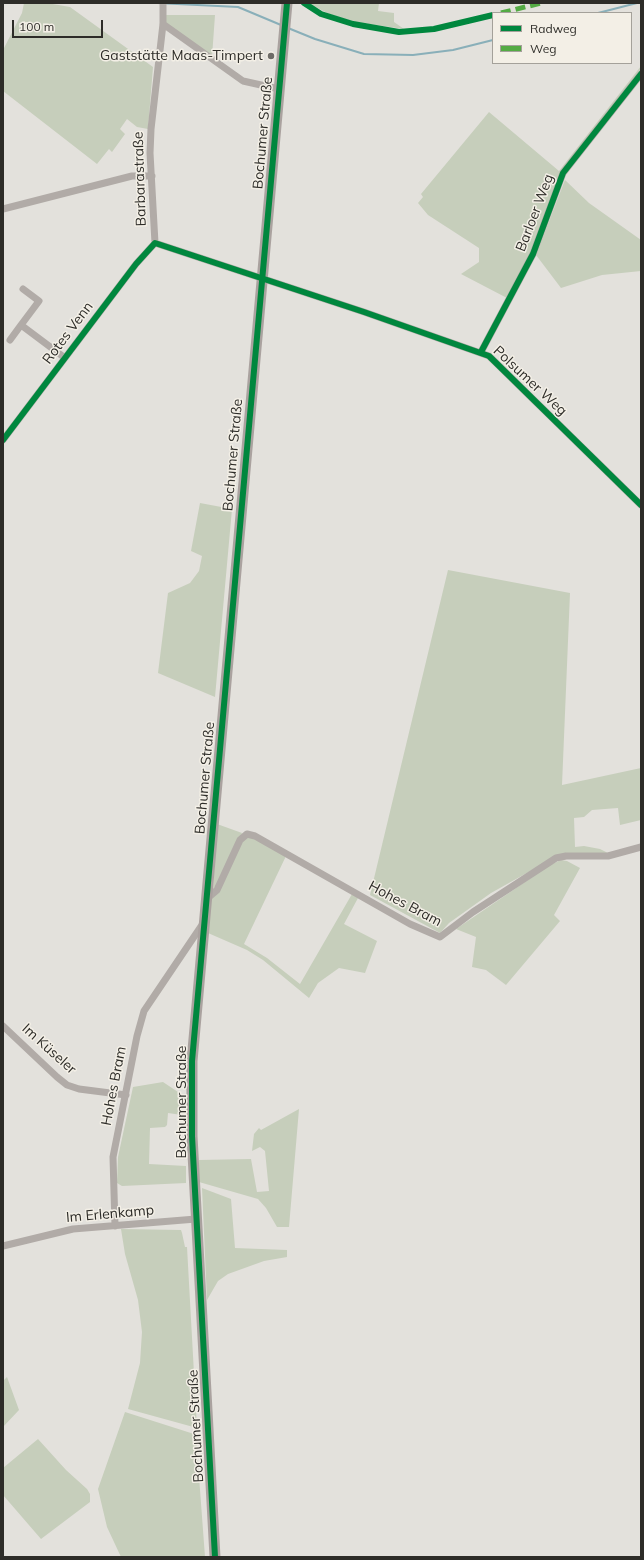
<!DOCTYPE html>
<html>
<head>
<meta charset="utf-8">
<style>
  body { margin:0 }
  #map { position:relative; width:644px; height:1560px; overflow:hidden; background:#e3e1dc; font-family:Mulish,sans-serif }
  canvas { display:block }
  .frame { position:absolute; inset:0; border:4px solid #2d2c28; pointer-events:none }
  .legend { position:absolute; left:492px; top:12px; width:140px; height:52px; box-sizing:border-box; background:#f3efe6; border:1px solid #a4a19a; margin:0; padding:5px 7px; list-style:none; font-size:12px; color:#2d2c28 }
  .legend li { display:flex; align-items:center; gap:8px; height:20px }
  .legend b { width:20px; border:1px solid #a4a19a }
  .scale { position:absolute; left:12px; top:20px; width:91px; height:18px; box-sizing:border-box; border:2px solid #2d2c28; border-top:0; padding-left:5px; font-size:12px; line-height:14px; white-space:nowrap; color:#2d2c28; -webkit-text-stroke:3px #f3efe6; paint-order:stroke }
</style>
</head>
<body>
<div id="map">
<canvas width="644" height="1560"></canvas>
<div class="frame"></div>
<ul class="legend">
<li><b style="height:5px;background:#00873e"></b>Radweg</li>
<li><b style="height:5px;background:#54ab44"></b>Weg</li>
</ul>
<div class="scale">100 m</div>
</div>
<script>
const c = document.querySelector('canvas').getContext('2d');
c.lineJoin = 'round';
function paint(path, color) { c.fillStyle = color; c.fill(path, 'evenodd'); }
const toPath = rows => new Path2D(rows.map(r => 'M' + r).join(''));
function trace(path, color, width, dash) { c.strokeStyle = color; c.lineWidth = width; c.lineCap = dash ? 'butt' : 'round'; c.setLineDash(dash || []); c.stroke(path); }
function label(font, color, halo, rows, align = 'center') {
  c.font = font + ' Mulish,sans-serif'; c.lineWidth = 3; c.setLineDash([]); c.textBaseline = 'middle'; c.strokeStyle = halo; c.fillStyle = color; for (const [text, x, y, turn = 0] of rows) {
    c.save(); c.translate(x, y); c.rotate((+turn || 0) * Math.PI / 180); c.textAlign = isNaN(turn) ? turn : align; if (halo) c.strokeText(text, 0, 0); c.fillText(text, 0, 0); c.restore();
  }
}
paint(toPath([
  [24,3,47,3,70,7,153,67,148,129,137,127,127,119,120,129,125,134,112,152,109,149,97,164,3,91,3,50,22,13],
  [308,3,379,3,378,11,394,13,394,22,404,29,355,22,329,14],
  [166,15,215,15,212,57,166,24],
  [641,66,641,71,561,172,525,266,507,298,461,274,479,262,479,248,428,215,418,203,423,197,421,194,489,112,559,171],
  [565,180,589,203,641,240,641,271,602,275,561,288,536,255],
  [200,503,232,509,215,697,158,673,168,593,190,583,199,571,202,556,191,551],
  [448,570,570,593,562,785,641,768,641,820,620,825,618,808,592,810,584,817,574,818,575,847,584,846,600,849,610,854,559,855,491,893,449,923,440,933,370,895],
  [217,824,242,833,221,880,213,889],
  [248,837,255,838,286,856,244,944,267,958,300,984,352,894,358,898,344,924,377,941,365,973,339,968,318,983,309,998,263,960,247,950,208,933,210,898,241,841],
  [561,860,567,861,580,868,554,915,560,921,506,985,486,970,472,967,476,937,456,929,550,865],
  [163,1082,181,1094,182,1115,168,1113,167,1125,165,1127,150,1128,149,1164,186,1166,186,1183,122,1186,117,1183,118,1157,133,1087],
  [299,1109,289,1227,277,1227,266,1208,258,1199,199,1182,199,1160,251,1159,257,1192,269,1191,265,1151,260,1147,252,1151,254,1134,259,1128,261,1130],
  [202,1188,231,1199,235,1248,287,1250,287,1257,264,1261,228,1274,218,1281,207,1300],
  [121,1229,181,1230,182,1233,185,1247,187,1247,197,1428,128,1409,140,1363,142,1332,138,1300,125,1254],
  [7,1377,19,1410,3,1427,3,1381],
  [125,1412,194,1434,196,1436,205,1557,121,1557,107,1527,98,1489],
  [38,1439,66,1470,87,1489,90,1494,90,1502,41,1539,3,1495,3,1468]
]), '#c6cebb');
trace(toPath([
  [157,3,238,7,281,25],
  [598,13,637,3],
  [288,28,315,39,364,54,413,55,453,50,493,40]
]), '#89afb9', 2);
trace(toPath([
  [163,24,243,81,279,89],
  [3,209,132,176,152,176],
  [155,243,364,312,489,356,641,505],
  [155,243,150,153,151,129,163,24,163,3],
  [23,289,39,301,21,325,65,358],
  [10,340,21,325],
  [481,352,533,254,563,173,641,74],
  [3,440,136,264,155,243],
  [206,897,210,896,217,890,240,840,247,834,255,836,410,924,440,937,473,912,556,858,566,856,608,856,641,847],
  [3,1026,57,1077,67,1085,79,1089,126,1095],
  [115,1226,113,1157,137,1036,144,1011,204,922],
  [3,1246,73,1229,196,1219]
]), '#b1aba7', 7);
trace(toPath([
  [215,1557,192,1136,192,1061,287,3]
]), '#aaa29f', 11);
trace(toPath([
  [501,13,541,3]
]), '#54ab44', 5, [10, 5]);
trace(toPath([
  [304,3,321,14,353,24,399,32,434,29,493,15],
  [481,352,533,254,563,173,641,74],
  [3,440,136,264,155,243,364,312,489,356,641,505],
  [215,1557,192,1136,192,1061,287,3]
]), '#00873e', 6);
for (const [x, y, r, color] of [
  [271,56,4,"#6d6b67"]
]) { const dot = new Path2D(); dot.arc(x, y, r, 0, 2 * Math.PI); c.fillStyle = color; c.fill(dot); trace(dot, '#f3efe6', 1.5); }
label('14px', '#2d2c28', '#f3efe6', [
  ["Gaststätte Maas-Timpert",263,56]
], 'right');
label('14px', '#2d2c28', '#f3efe6', [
  ["Bochumer Straße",263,133,-85],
  ["Barbarastraße",140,179,-92],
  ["Barloer Weg",535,213,-69],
  ["Rotes Venn",68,333,-53],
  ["Polsumer Weg",530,381,43],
  ["Bochumer Straße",233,455,-85],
  ["Bochumer Straße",205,778,-85],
  ["Hohes Bram",405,904,28],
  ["Im Küseler",49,1049,42],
  ["Hohes Bram",114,1086,-79],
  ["Bochumer Straße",182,1102,-90],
  ["Im Erlenkamp",110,1214,-5],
  ["Bochumer Straße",196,1426,-93]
]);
</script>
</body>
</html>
